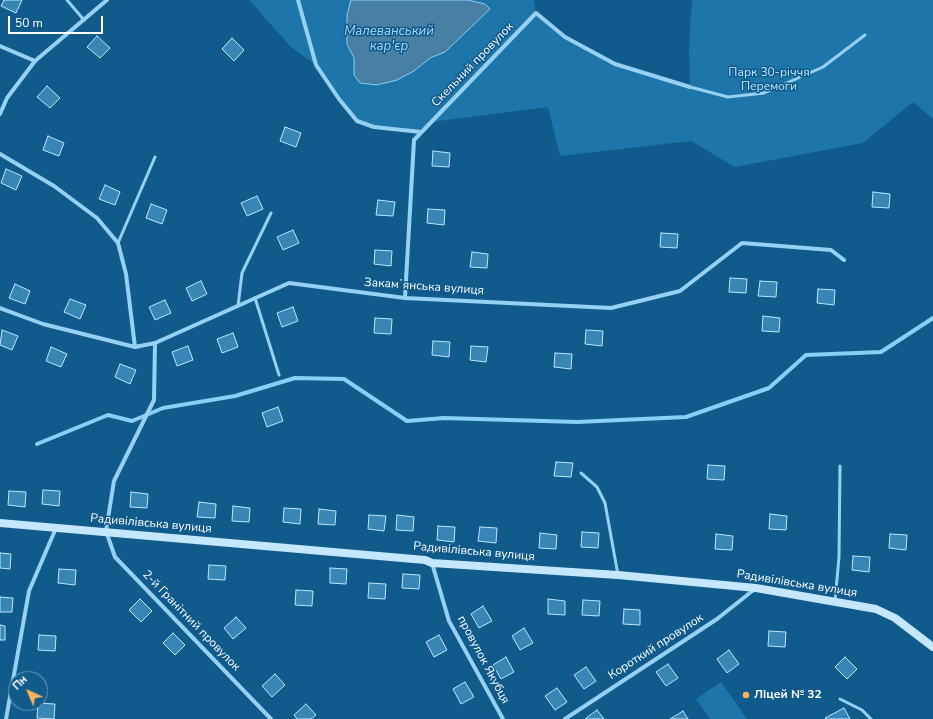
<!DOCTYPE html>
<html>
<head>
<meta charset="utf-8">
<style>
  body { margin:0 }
  #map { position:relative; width:933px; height:719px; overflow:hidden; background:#105b8c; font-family:"Nunito Sans",sans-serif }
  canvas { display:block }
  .north { position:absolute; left:8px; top:671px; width:40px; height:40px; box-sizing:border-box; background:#105b8c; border:1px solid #709dba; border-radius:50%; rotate:316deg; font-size:11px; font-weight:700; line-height:16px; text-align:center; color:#fff }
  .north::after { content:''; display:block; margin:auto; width:14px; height:18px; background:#ffb358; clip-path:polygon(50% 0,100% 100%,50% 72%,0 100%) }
  .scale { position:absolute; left:8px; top:16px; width:95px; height:18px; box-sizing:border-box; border:2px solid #fff; border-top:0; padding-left:5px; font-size:12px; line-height:14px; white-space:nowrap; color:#fff; -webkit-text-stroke:3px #105b8c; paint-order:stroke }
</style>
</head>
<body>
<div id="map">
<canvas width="933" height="719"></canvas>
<div class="north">Пн</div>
<div class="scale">50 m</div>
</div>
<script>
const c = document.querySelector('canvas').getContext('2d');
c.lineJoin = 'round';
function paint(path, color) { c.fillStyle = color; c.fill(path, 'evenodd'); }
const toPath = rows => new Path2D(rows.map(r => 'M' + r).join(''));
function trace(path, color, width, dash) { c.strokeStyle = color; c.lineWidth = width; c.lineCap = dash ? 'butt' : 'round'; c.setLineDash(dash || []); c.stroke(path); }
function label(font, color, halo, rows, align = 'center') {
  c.font = font + ' "Nunito Sans",sans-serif'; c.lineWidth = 3; c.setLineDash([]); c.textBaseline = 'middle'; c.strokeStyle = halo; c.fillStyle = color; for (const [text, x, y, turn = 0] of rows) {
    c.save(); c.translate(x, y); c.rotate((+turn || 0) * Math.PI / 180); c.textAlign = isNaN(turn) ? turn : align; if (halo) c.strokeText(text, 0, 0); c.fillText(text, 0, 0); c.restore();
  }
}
paint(toPath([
  [249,0,351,0,347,15,347,44,354,58,354,75,414,71,430,58,445,52,464,33,485,4,468,0,534,0,536,13,565,37,615,64,690,87,689,47,692,0,933,0,933,119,913,102,863,143,735,167,691,141,560,156,548,107,431,122,421,132,374,127,357,121,316,65,291,47],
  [721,682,747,719,710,719,696,699]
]), '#1e75aa');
const water = toPath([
  [351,0,468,0,485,4,490,9,445,52,430,58,414,71,397,80,377,85,360,83,354,75,354,58,347,44,347,15,351,0]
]);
paint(water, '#4880a4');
trace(water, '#88cef6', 1);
trace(toPath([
  [37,444,108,415,132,421,163,408,235,396,295,378,344,379,407,421,444,418,577,422,686,417,769,388,806,355,881,352,933,318]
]), '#88cef6', 4);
const building = toPath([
  [4,0,22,0,16,13,1,6,4,0],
  [97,36,110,48,100,58,87,47,97,36],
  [232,38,244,50,234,61,222,49,232,38],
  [47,86,60,98,50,108,37,97,47,86],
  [285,127,301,133,296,147,280,141,285,127],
  [48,136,64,143,59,156,43,150,48,136],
  [433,151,450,153,449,167,432,166,433,151],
  [6,169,22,176,16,190,1,183,6,169],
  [105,185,120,192,115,205,99,199,105,185],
  [873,192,890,194,889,208,872,207,873,192],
  [257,196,263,209,247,216,241,203,257,196],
  [378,200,395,202,393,216,376,215,378,200],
  [151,204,167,210,162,224,146,218,151,204],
  [428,209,445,210,444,225,427,223,428,209],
  [293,230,299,243,283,250,277,237,293,230],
  [661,233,678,234,677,248,660,247,661,233],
  [375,250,392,251,391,266,374,264,375,250],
  [472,252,488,254,487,268,470,267,472,252],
  [730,278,747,279,746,293,729,292,730,278],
  [201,281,207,294,192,301,186,288,201,281],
  [760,281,777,282,776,297,758,296,760,281],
  [15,284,30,291,25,304,9,298,15,284],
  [818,289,835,290,834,305,817,303,818,289],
  [70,299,86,305,80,319,64,312,70,299],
  [165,300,171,313,155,320,149,307,165,300],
  [293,307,298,321,282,327,277,313,293,307],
  [763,316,780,318,779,332,762,331,763,316],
  [375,318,392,319,391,334,374,333,375,318],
  [2,330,18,336,12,350,0,345,2,330],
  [586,330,603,331,602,346,585,344,586,330],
  [233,333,238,347,222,353,217,339,233,333],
  [433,341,450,342,449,357,432,355,433,341],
  [188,346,193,360,177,366,172,352,188,346],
  [471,346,488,347,486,362,470,360,471,346],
  [51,347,67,354,61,367,46,361,51,347],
  [555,353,572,354,571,369,554,367,555,353],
  [120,364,136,370,130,384,115,377,120,364],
  [278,407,283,421,267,427,262,413,278,407],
  [556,462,573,463,571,477,554,476,556,462],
  [708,465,725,466,724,480,707,479,708,465],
  [43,490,60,491,59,506,42,504,43,490],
  [9,491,26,492,25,507,8,505,9,491],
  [131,492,148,494,147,508,130,507,131,492],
  [199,502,216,504,215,518,197,517,199,502],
  [233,506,250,508,249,522,232,521,233,506],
  [284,508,301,509,300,524,283,522,284,508],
  [319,509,336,511,335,525,318,524,319,509],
  [770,514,787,516,786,530,769,529,770,514],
  [369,515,386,516,384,531,368,529,369,515],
  [397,515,414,517,413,531,396,530,397,515],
  [438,526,455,527,454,542,437,540,438,526],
  [480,527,497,528,496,543,478,541,480,527],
  [582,532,599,533,598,548,581,547,582,532],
  [540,533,557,535,556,549,539,548,540,533],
  [716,534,733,536,732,550,715,549,716,534],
  [890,534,907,535,906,550,889,548,890,534],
  [0,553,11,554,10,569,0,568,0,553],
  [853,556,870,557,869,572,852,570,853,556],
  [209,565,226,566,225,580,208,579,209,565],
  [330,568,347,569,346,584,330,583,330,568],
  [59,569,76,570,75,585,58,583,59,569],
  [403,574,420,575,419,589,402,588,403,574],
  [369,583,386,584,385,599,368,598,369,583],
  [296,590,313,591,312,606,295,605,296,590],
  [0,597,13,598,12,612,0,612,0,597],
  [140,599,152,611,141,622,129,610,140,599],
  [548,599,565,601,565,615,548,614,548,599],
  [583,600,600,601,599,616,582,615,583,600],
  [483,606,492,621,479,628,471,614,483,606],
  [624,609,640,610,640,625,623,624,624,609],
  [236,617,246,628,233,639,224,628,236,617],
  [0,625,5,626,5,640,0,640,0,625],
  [524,628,533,643,520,650,512,636,524,628],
  [769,631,786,632,785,647,768,646,769,631],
  [173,633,185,645,175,655,163,643,173,633],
  [39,635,56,636,55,651,38,650,39,635],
  [439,635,447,650,434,657,426,642,439,635],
  [729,650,739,664,727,673,717,659,729,650],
  [506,657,514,672,501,679,493,665,506,657],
  [845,657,857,669,847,679,835,667,845,657],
  [668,664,678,678,666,686,656,672,668,664],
  [586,667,596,681,584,689,574,675,586,667],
  [275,674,285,685,272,697,262,686,275,674],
  [465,682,474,697,461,704,453,689,465,682],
  [557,688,567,702,555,710,545,696,557,688],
  [38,703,55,704,54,719,37,718,38,703],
  [306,704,316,715,311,719,297,719,294,715,306,704],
  [844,708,850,719,826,719,825,718,844,708],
  [597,710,604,719,586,719,586,718,597,710],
  [683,711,688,719,670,719,683,711]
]);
paint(building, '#3886b6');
trace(building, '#bee5fd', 1);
trace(toPath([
  [67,0,84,20],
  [690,87,728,97,764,93,823,67,865,35],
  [118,243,155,157],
  [255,298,279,375],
  [238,306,242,273,271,213],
  [581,473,597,487,605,503,618,575],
  [835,601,839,557,840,466],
  [840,699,862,710,871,719]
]), '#96d0f2', 3);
trace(toPath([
  [298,0,316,65,339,99,357,121,374,127,421,132],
  [0,46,35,61],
  [0,114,7,98,35,61,107,0],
  [0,154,54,186,97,218,118,243,126,274,135,347],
  [405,298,414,140,536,13,565,37,615,64,690,87],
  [0,308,43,324,135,347,155,343,289,283,405,298,611,308,680,291,742,243,831,250,844,260],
  [155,343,154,400,114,481,106,531,115,557,271,719],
  [432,563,449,621,503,719],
  [6,719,29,591,56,528],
  [565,719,717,619,756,588]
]), '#96d0f2', 4);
trace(toPath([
  [0,523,425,560,432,563,618,575,756,588,876,609,895,618,933,647]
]), '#c5e7fd', 8);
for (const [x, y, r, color] of [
  [746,695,4,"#ffb358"]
]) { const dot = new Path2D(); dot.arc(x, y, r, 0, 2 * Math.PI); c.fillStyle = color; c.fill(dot); trace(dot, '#105b8c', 1.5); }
label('12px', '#fff', '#105b8c', [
  ["Скельний провулок",473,65,-46],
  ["Закамʼянська вулиця",424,287,4],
  ["Радивілівська вулиця",151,524,5],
  ["Радивілівська вулиця",474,552,5],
  ["Радивілівська вулиця",797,584,9],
  ["2-й Гранітний провулок",191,621,46],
  ["Короткий провулок",656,647,-33],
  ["провулок Якубця",483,660,62]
]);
label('12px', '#bee5fd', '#105b8c', [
  ["Парк 30-річчя",769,73],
  ["Перемоги",769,87]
]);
label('bold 12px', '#fff', '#105b8c', [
  ["Ліцей № 32",754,695]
], 'left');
label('italic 13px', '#a2d9fa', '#105b8c', [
  ["Малеванський",389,32],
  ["кар'єр",389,47]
]);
</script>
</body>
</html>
